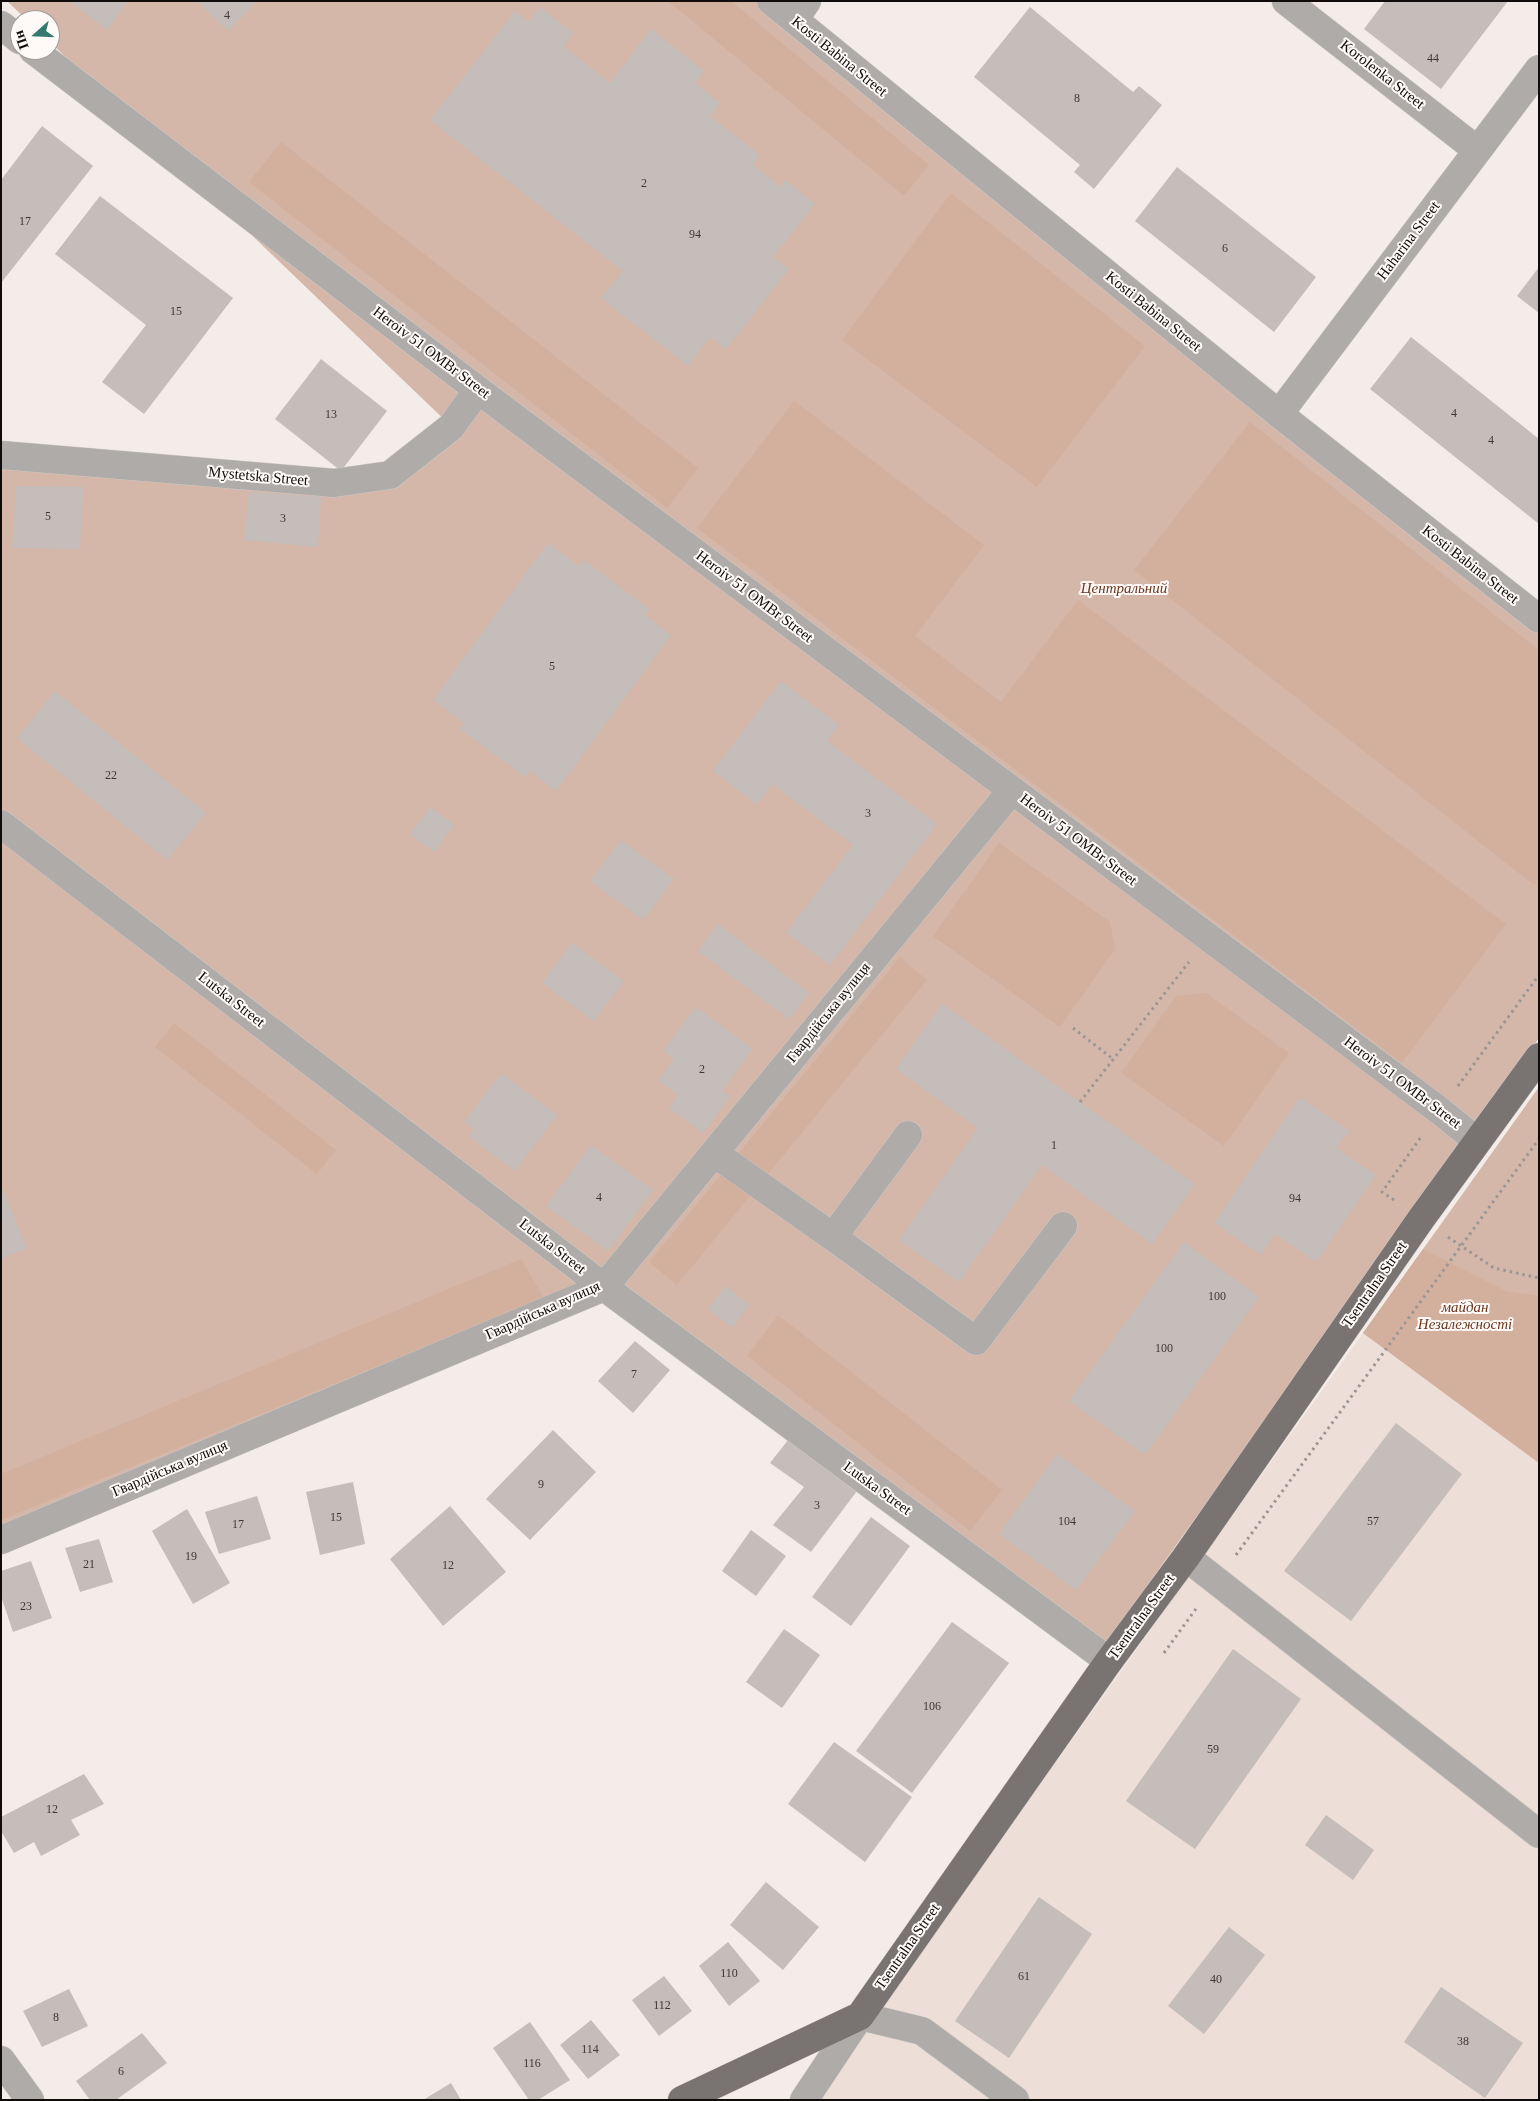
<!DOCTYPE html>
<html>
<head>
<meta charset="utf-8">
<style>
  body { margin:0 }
  #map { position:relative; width:1540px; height:2101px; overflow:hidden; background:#f3ece9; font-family:"Times New Roman",serif }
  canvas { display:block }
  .frame { position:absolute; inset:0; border:2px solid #0f0c0b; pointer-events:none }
  .north { position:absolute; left:10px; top:10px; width:50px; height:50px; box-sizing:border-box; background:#fffaf8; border:1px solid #9f9b99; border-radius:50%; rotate:250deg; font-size:14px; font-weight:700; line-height:20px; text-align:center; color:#0f0c0b }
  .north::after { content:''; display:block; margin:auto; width:18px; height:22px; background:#34796f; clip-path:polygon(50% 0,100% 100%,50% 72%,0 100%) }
</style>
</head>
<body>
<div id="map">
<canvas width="1540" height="2101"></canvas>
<div class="frame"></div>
<div class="north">Пн</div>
</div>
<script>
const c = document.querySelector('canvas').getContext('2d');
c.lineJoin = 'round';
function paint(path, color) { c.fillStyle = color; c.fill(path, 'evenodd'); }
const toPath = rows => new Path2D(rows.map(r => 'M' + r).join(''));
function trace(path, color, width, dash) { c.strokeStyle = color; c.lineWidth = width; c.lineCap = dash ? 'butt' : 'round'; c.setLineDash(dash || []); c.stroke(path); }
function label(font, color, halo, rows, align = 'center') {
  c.font = font + ' "Times New Roman",serif'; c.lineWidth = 4; c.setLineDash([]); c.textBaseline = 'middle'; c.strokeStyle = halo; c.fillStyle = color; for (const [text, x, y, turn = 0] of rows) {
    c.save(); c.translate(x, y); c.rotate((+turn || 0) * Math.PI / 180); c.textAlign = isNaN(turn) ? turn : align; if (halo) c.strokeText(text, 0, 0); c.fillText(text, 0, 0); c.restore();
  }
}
paint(toPath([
  [1363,1333,1539,1463,1539,2100,819,2100,868,2025]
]), '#edded7');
paint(toPath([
  [7,1,771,1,1539,619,1539,1038,1099,1653,604,1287,1,1540,1,455,390,475,451,426,50,42,50,20,27,20],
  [1539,1087,1539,1463,1363,1333]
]), '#d4b7a9');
paint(toPath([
  [668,1,731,1,929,165,904,196],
  [281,142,698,468,667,508,249,182],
  [951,193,1145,346,1037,487,842,340],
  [794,401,984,545,915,636,1001,702,1078,600,1506,924,1402,1063,697,528],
  [1250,422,1539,650,1539,878,1534,885,1134,570],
  [999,843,1110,922,1115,949,1060,1027,933,936],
  [900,957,927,980,677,1285,649,1262],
  [1206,993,1289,1053,1224,1146,1121,1073,1176,996],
  [174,1023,336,1150,317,1174,155,1047],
  [1423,1249,1506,1291,1539,1296,1539,1463,1363,1333],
  [521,1259,544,1298,1,1520,1,1474],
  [778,1315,1002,1490,970,1531,747,1356]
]), '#d3af9e');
paint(toPath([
  [70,1,128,1,107,30],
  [197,1,257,1,228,31],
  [1385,1,1400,2,1508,1,1441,89,1364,29],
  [540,7,573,33,563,46,610,83,651,29,704,71,695,83,720,103,710,116,760,155,753,165,781,187,785,180,815,204,773,257,789,269,726,349,710,337,688,366,601,298,623,271,430,120,515,11,529,22],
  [1030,7,1133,92,1139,86,1162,105,1094,189,1074,172,1080,165,974,77],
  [42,126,93,166,1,283,1,180],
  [1177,167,1316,277,1274,332,1135,221],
  [100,196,233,298,144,414,102,382,146,325,55,254],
  [1539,267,1539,313,1517,296],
  [1411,337,1539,439,1539,524,1370,389],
  [321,359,387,411,341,471,275,419],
  [16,486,83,487,80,549,12,548],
  [249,492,321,497,318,547,244,540],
  [548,543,579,566,584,560,649,609,645,615,671,635,556,791,530,771,525,777,460,729,464,723,433,700],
  [781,681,839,725,827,741,937,824,830,965,786,933,853,845,772,784,757,805,713,771],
  [55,691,206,813,167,860,17,738],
  [430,807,454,824,435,852,410,835],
  [621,840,674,879,643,920,590,881],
  [718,924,809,993,789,1019,698,951],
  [572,943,624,981,594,1021,542,983],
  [942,1004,1195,1184,1152,1244,1042,1165,959,1282,899,1240,978,1128,896,1069],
  [696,1007,753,1049,722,1091,730,1096,703,1133,669,1108,678,1095,658,1080,674,1059,663,1051],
  [501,1073,557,1115,515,1171,469,1137,474,1130,464,1122],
  [1300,1097,1349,1131,1336,1148,1376,1175,1316,1262,1275,1234,1261,1255,1214,1223],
  [591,1145,653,1190,608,1251,546,1206],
  [1,1186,27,1248,1,1259],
  [1184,1242,1259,1297,1145,1455,1069,1401],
  [725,1286,749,1305,732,1328,708,1309],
  [635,1341,670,1370,633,1413,598,1381],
  [1396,1423,1462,1474,1351,1621,1284,1571],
  [553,1430,596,1472,530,1540,486,1499],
  [792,1435,860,1487,811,1552,773,1525,804,1487,770,1463],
  [1057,1454,1135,1511,1076,1590,999,1534],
  [353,1482,365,1544,320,1555,306,1492],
  [257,1496,271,1539,219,1554,205,1512],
  [450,1506,506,1572,443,1626,390,1559],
  [187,1509,230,1583,193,1604,152,1531],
  [871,1517,910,1546,851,1626,812,1597],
  [751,1530,786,1556,756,1596,722,1571],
  [99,1539,113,1582,80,1592,65,1548],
  [31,1561,52,1618,13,1632,1,1596,1,1571],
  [952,1622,1009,1663,912,1793,856,1751],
  [784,1629,820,1655,782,1708,746,1682],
  [1233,1649,1301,1699,1195,1849,1126,1801],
  [834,1742,912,1797,865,1862,788,1804],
  [84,1774,104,1804,71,1820,80,1835,41,1856,34,1842,14,1853,1,1831,1,1817],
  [1326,1815,1374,1850,1353,1880,1305,1845],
  [766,1882,819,1927,783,1970,730,1925],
  [1039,1897,1092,1934,1009,2058,955,2021],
  [1229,1927,1265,1955,1204,2034,1168,2006],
  [728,1942,760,1981,729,2006,699,1966],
  [664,1976,692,2011,659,2036,632,2000],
  [1441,1987,1523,2043,1485,2098,1404,2042],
  [69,1989,88,2026,42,2047,23,2011],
  [591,2020,620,2055,588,2079,560,2045],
  [530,2022,570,2080,538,2100,529,2100,493,2048],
  [142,2033,167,2063,116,2100,90,2100,76,2081],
  [451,2083,461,2100,423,2100]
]), '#c4bdba');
const minor = toPath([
  [771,1,1279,414,1539,619],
  [1286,1,1477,150],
  [794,20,807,1],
  [1,25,20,40],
  [33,50,478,390,1440,1111,1477,1141],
  [1279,414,1539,69],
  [1,455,334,483,390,475,451,427,478,390],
  [1,824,604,1287,1109,1661],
  [714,1153,833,1237,908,1135],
  [833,1237,976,1341,1063,1226],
  [1,1540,604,1287,1012,790],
  [1186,1557,1539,1834],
  [1,2060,30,2100],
  [804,2100,860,2016,922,2031,1015,2100]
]);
const major = toPath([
  [682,2100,860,2016,1109,1661,1186,1557,1421,1219,1539,1057]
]);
trace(minor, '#cfc8c5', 29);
trace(major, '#cfc8c5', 29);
trace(toPath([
  [1073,1028,1113,1059],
  [1458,1086,1539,975],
  [1080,1102,1189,962],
  [1394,1200,1382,1192,1421,1137],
  [1448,1237,1494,1268,1539,1278],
  [1236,1555,1539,1139],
  [1164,1653,1198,1606]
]), '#9b9593', 3, [2.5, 4]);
trace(minor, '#aeaba9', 28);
trace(major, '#797371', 28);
label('12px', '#3c3837', null, [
  ["4",227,16],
  ["44",1433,59],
  ["8",1077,99],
  ["2",644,184],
  ["17",25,222],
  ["94",695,235],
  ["6",1225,249],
  ["15",176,312],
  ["4",1454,414],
  ["13",331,415],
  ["4",1491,441],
  ["5",48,517],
  ["3",283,519],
  ["5",552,667],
  ["22",111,776],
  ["3",868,814],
  ["2",702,1070],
  ["1",1054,1146],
  ["4",599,1198],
  ["94",1295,1199],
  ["100",1217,1297],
  ["100",1164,1349],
  ["7",634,1375],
  ["9",541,1485],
  ["3",817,1506],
  ["15",336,1518],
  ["104",1067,1522],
  ["57",1373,1522],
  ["17",238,1525],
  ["19",191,1557],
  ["21",89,1565],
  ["12",448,1566],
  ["23",26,1607],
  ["106",932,1707],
  ["59",1213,1750],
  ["12",52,1810],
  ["110",729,1974],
  ["61",1024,1977],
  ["40",1216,1980],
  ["112",662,2006],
  ["8",56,2018],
  ["38",1463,2042],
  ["114",590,2050],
  ["116",532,2064],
  ["6",121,2072]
]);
label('15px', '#0f0c0b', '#fffaf8', [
  ["Kosti Babina Street",839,57,39],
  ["Korolenka Street",1382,75,38],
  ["Haharina Street",1409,241,-53],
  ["Kosti Babina Street",1153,312,39],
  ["Heroiv 51 OMBr Street",431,353,37],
  ["Mystetska Street",258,477,5],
  ["Kosti Babina Street",1470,565,38],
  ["Heroiv 51 OMBr Street",754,597,37],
  ["Heroiv 51 OMBr Street",1078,840,37],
  ["Lutska Street",231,1000,38],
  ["Гвардійська вулиця",829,1013,-51],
  ["Heroiv 51 OMBr Street",1402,1083,37],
  ["Lutska Street",552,1247,38],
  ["Tsentralna Street",1375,1285,-55],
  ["Гвардійська вулиця",543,1311,-24],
  ["Гвардійська вулиця",170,1469,-23],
  ["Lutska Street",877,1489,36],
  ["Tsentralna Street",1142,1617,-54],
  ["Tsentralna Street",908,1947,-55]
]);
label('italic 15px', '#68371f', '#fffaf8', [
  ["Центральний",1124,589],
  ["майдан",1465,1308],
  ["Незалежності",1465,1325]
]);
</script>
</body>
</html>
